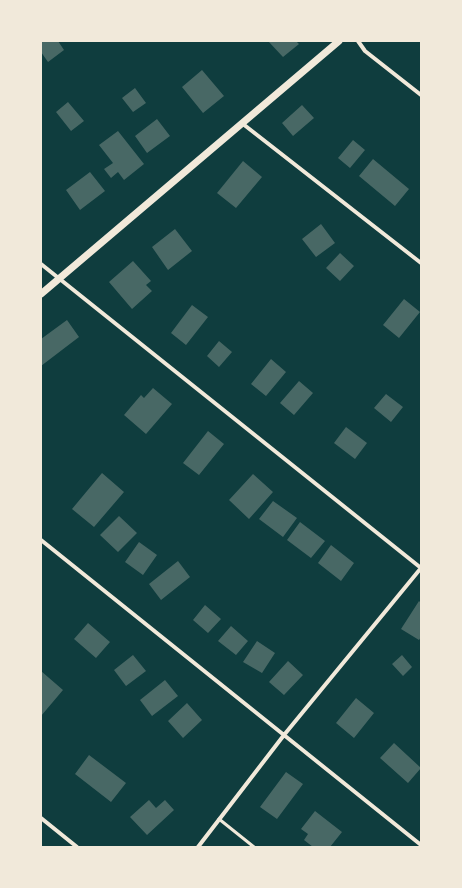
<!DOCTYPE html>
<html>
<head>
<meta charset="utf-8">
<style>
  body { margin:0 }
  #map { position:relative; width:462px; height:888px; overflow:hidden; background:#0f3d3e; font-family:"Golos Text",sans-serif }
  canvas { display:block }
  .frame { position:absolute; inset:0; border:42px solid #f1e9da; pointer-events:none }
</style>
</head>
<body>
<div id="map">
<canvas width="462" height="888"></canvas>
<div class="frame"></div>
</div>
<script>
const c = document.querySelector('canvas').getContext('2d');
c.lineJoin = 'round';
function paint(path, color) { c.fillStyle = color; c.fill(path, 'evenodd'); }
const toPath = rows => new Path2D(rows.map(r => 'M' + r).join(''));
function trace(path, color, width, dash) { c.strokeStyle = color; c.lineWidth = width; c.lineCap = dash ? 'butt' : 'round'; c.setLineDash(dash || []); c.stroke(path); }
paint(toPath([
  [41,41,58,41,64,50,48,62,41,52],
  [268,41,296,41,299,44,283,57],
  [202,70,224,96,203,113,182,87],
  [135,88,146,103,133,112,122,98],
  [68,102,84,121,71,131,56,112],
  [302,105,314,118,293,136,282,123],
  [157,119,170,136,147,153,135,136],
  [118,131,144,164,124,180,118,172,111,178,104,169,113,163,99,145],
  [353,140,365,150,350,168,338,158],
  [373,159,409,189,395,206,359,176],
  [243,161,262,177,236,208,217,193],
  [90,172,105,191,80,210,66,190],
  [321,224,335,243,316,257,302,239],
  [175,229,192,251,168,270,152,247],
  [340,253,354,266,340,281,326,268],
  [133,261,151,281,146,285,152,291,132,309,109,282],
  [404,299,420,312,399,338,383,325],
  [192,305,208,317,186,345,171,333],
  [67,320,79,337,41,366,41,339],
  [219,341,232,352,219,367,207,356],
  [271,359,286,372,266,396,251,384],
  [299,381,313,393,294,415,280,403],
  [153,388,172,404,146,434,124,415,141,395,144,398],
  [386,394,403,407,391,422,374,408],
  [346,427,367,443,355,459,334,443],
  [208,431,224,444,199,475,183,463],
  [102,473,124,492,94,527,72,509],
  [253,474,273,492,249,519,229,500],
  [273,501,297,518,283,537,259,519],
  [119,516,137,533,118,552,100,535],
  [300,522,325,541,311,558,287,540],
  [139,542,157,555,143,575,125,562],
  [331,545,354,563,341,581,318,563],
  [178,561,190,577,161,600,149,584],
  [419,601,421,603,421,637,419,640,401,629],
  [205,605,221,619,208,633,193,620],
  [88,623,110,642,96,658,74,639],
  [231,626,248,641,236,655,218,641],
  [257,641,275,653,262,673,243,662],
  [133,655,146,671,126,686,114,670],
  [402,655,412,667,403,676,392,664],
  [288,661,303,675,284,695,269,682],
  [41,671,63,690,41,716],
  [165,680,178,696,152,716,140,700],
  [356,698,374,713,354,738,336,723],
  [187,703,202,720,183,738,168,721],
  [394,743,421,768,408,783,380,758],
  [89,755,126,783,111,802,75,774],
  [286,772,303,784,277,819,260,807],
  [149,800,156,808,165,800,174,810,147,835,130,817],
  [315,811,342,832,330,847,313,847,304,840,308,834,301,829]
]), '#486865');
trace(toPath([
  [219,819,254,847]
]), '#f1e9da', 3);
trace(toPath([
  [358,41,365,51,421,95],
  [243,124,421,263],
  [41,264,421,568],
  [41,540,421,845],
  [41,818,77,847],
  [198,847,284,735,421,568]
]), '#f1e9da', 4);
trace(toPath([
  [41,294,339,41]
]), '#f1e9da', 7);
</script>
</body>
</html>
